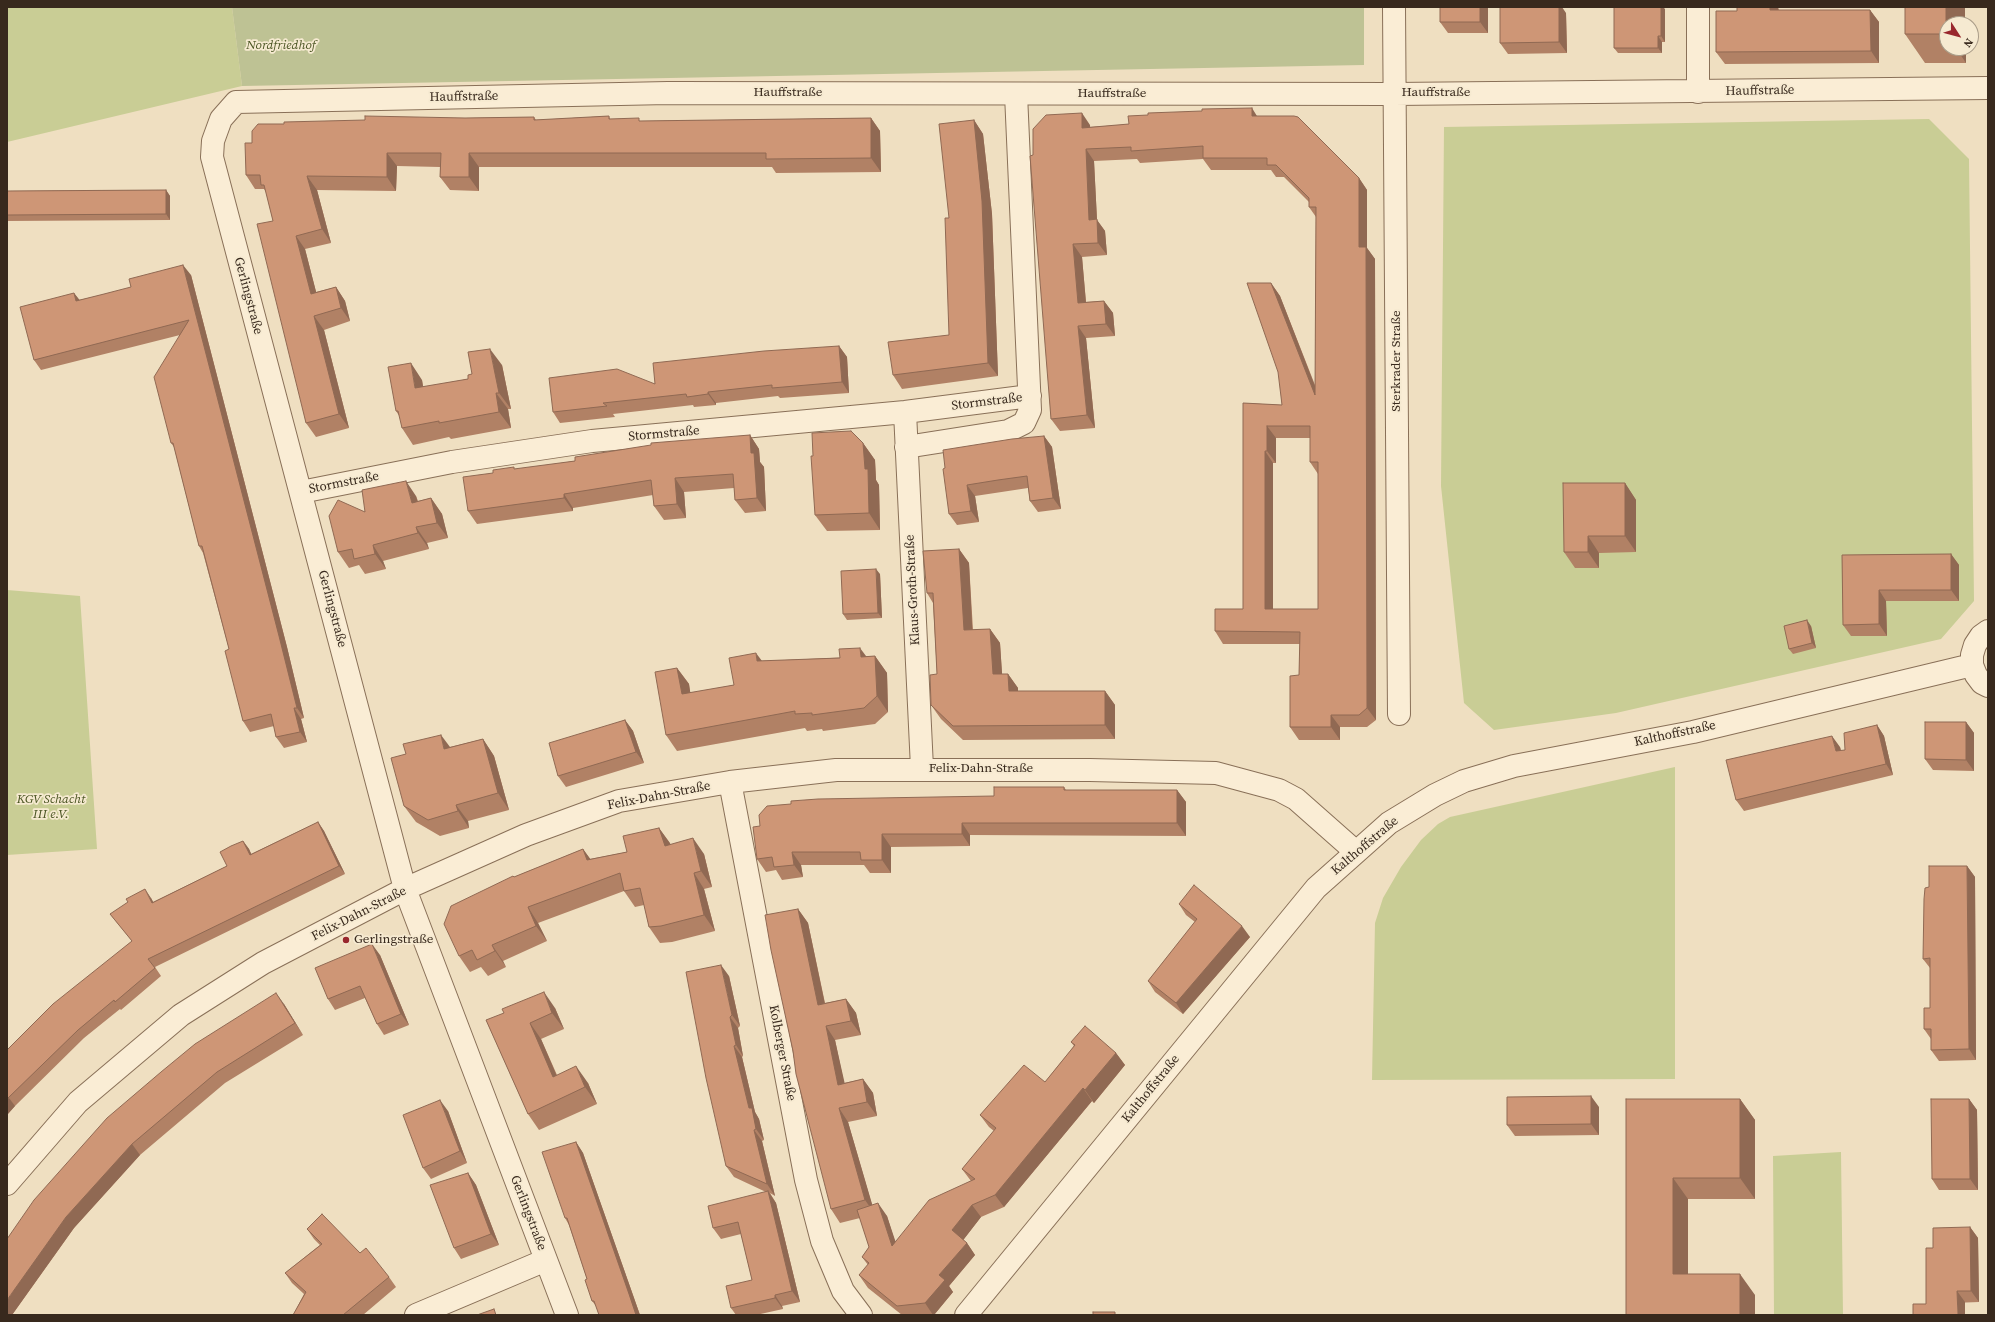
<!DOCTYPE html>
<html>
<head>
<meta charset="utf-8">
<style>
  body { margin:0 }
  #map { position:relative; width:1995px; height:1322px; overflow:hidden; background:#efdfc1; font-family:"Source Serif 4",serif }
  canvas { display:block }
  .frame { position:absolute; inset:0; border:8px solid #38291d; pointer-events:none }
  .north { position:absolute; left:1939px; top:16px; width:40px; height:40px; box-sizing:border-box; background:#f6ead1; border:1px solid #aa9d89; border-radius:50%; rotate:126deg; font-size:11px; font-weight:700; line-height:16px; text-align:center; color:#38291d }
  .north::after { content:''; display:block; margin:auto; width:14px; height:18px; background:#99272d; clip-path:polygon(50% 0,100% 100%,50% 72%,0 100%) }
</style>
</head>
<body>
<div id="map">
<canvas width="1995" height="1322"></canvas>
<div class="frame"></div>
<div class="north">N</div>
</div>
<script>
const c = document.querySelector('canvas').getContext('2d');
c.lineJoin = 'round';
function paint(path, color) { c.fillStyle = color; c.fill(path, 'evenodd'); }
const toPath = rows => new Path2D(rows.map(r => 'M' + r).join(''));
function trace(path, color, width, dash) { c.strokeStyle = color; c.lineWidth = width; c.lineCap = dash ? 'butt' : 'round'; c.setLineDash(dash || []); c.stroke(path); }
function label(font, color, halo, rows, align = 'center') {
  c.font = font + ' "Source Serif 4",serif'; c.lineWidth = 3.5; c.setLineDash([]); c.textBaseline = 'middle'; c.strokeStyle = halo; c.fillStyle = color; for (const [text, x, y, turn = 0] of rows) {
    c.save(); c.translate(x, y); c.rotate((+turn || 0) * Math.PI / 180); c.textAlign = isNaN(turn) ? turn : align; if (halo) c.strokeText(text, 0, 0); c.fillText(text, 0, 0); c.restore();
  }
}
paint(toPath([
  [7,7,232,7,242,86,7,142],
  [1929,119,1969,159,1974,601,1941,639,1616,713,1494,730,1464,703,1441,486,1444,127],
  [7,590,80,596,97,849,7,855],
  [1675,767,1675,1079,1372,1080,1375,923,1383,898,1401,867,1421,840,1438,824,1450,817],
  [1841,1152,1843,1315,1774,1315,1773,1156]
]), '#c9cd95');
paint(toPath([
  [232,7,1364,7,1364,65,242,86]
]), '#bec294');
const minor = toPath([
  [1394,7,1399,714],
  [1698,7,1698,92],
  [905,412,922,768],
  [906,447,1008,431,1024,423,1030,410,1016,94],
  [301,492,452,462,592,441,905,412,1030,396],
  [1988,631,1981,636,1975,645,1972,655,1972,665,1976,675,1982,683,1988,686],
  [730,782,806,1180,822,1241,843,1291,861,1315],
  [7,1184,78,1102,181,1015,263,963,405,889,526,835,619,801,730,782,836,770,1090,770,1216,773,1279,790,1296,799,1356,852],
  [416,1315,546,1260],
  [567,1315,405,889,212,157,213,141,221,119,236,102,668,93,1395,94,1988,88],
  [966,1315,1316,888,1389,823,1435,795,1464,781,1514,766,1693,732,1972,665]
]);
trace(minor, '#897058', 24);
trace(minor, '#faedd5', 22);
paint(toPath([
  [1488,7,1488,33,1448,33,1440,22],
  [1737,7,1778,7,1779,10,1870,10,1879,22,1879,63,1725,64,1716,52,1737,11],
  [1905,7,1965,7,1965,24,1947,24,1947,48,1966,48,1966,63,1925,63,1905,34],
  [1665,9,1665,42,1662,42,1662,53,1618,53,1614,48],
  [1566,13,1567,53,1508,54,1500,43],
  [609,116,610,119,641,121,871,118,880,131,881,172,776,173,772,167,479,167,479,191,450,190,440,177,440,167,397,166,396,191,317,190,331,243,305,249,316,292,336,287,345,301,350,321,324,330,349,428,316,437,306,423,273,221,266,192,264,189,255,189,246,175,252,143,465,118,534,117,536,120],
  [1257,116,1359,178,1367,190,1367,248,1375,259,1376,720,1367,727,1340,727,1340,740,1299,740,1290,727,1299,675,1300,644,1223,644,1215,631,1243,609,1243,403,1282,405,1271,283,1280,296,1315,385,1316,217,1309,207,1309,202,1284,177,1276,177,1271,170,1211,170,1203,159,1140,163,1137,159,1094,161,1097,220,1105,231,1107,255,1082,257,1086,302,1104,301,1113,313,1115,336,1086,338,1095,428,1060,431,1051,419,1033,155,1090,125,1090,127],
  [1276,438,1310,438,1310,462,1318,474,1318,609,1273,609,1273,463,1276,463],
  [974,120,983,134,992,214,998,376,902,389,893,375,949,335],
  [166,190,170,196,170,220,7,221,7,191],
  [191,275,287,647,304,718,301,719,307,742,284,748,276,737,274,726,250,732,243,721,229,649,203,553,199,546,174,447,171,443,180,335,41,370,34,360,74,293,79,300],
  [839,346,847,357,849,393,780,398,778,396,716,403,716,405,694,407,693,405,613,414,615,417,560,423,553,412,655,384],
  [502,365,511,409,508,409,511,428,451,439,449,437,413,445,402,428,400,417,396,411,422,380,423,387,468,379,472,374],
  [750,435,759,449,760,462,764,467,766,511,745,513,735,500,734,488,684,492,686,518,664,520,654,506,653,495,573,508,573,511,477,524,468,511,493,473],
  [1044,436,1052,447,1061,509,1038,512,1030,501,1028,488,975,496,979,522,957,525,949,514,945,468],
  [863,443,875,460,876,480,879,485,880,530,827,531,815,515],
  [1625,483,1636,500,1636,552,1599,553,1599,568,1575,568,1564,552],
  [416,496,418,501,431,498,442,514,448,538,427,543,429,549,383,561,386,569,365,574,359,565,349,568,338,552,365,512],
  [959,549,969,563,973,630,990,629,1000,643,1002,674,1008,674,1018,688,1018,691,1105,691,1115,705,1115,739,963,740,941,719,931,705,937,674,933,603,927,593],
  [1951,554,1959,565,1959,601,1886,601,1887,636,1851,636,1843,625,1842,555],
  [880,574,882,618,847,620,843,614],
  [1811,626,1816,648,1793,654,1789,649],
  [875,656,887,673,888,712,875,724,823,731,822,729,807,731,805,728,677,751,666,735,677,668,689,684,690,693,734,685,762,661],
  [625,720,633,731,644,763,566,787,558,776],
  [1966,722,1974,733,1974,771,1933,770,1925,759],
  [1877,725,1884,736,1893,775,1744,811,1736,800,1840,747,1841,751,1845,750],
  [483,739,494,756,509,810,468,821,469,828,440,836,416,822,404,806,450,747],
  [1064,787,1066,790,1177,790,1186,802,1186,836,970,835,970,846,891,847,891,873,870,873,864,865,801,865,803,877,782,880,776,870,766,872,757,859,994,796],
  [318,822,324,831,345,874,155,967,161,976,121,1010,120,1009,84,1038,15,1106,7,1115,7,1050,132,941,110,914,151,898,153,902,227,866,243,841,249,849,251,854],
  [659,828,670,844,704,854,712,887,704,889,715,931,672,942,660,943,649,927,644,905,635,907,624,891,538,923,547,941,503,961,506,967,488,976,481,967,470,972,459,956,514,877,583,849,590,859,627,852],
  [1967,866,1975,877,1976,1060,1939,1061,1931,1050,1931,1039,1924,1029,1930,1008,1930,968,1923,959,1929,887],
  [1179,904,1250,937,1183,1014,1155,992,1148,981,1195,922,1186,915],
  [798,909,808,923,825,1003,846,999,856,1013,861,1035,835,1040,844,1083,863,1079,873,1093,877,1116,848,1122,872,1205,887,1216,895,1242,971,1181,962,1169,994,1131,989,1127,980,1115,1045,1082,1074,1046,1071,1042,1116,1053,1125,1065,1094,1103,1092,1101,1004,1207,981,1217,963,1240,967,1243,975,1255,949,1286,953,1292,934,1315,902,1315,868,1288,859,1275,868,1265,862,1257,869,1247,860,1218,840,1223,831,1209],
  [380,955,409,1025,384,1035,377,1024,365,998,335,1010,328,999],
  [729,976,740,1026,738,1028,743,1056,742,1057,755,1112,759,1119,764,1140,762,1141,775,1196,770,1193,776,1203,800,1302,782,1306,783,1309,756,1315,736,1315,731,1308,752,1280,741,1234,721,1239,713,1228,766,1192,734,1177,726,1166],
  [284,1004,303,1035,225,1083,140,1155,74,1228,12,1315,7,1315,34,1200],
  [555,1008,564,1029,541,1039,557,1075,588,1083,597,1104,539,1130,528,1114,486,1020],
  [1626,1099,1740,1099,1755,1120,1755,1199,1688,1199,1688,1274,1755,1295,1626,1315],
  [1969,1099,1977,1110,1978,1190,1939,1190,1932,1179],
  [1599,1107,1599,1135,1515,1136,1507,1125],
  [448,1111,467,1163,431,1179,423,1168],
  [576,1142,583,1153,640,1315,599,1315,596,1306,592,1301,587,1279,569,1225,565,1218],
  [468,1173,476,1185,499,1245,461,1259,454,1248],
  [1970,1227,1978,1238,1979,1302,1926,1304,1933,1248],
  [307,1229,360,1253,389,1277,396,1287,363,1315,293,1315,304,1294,292,1283,285,1273,320,1245,314,1239]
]), '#b18165');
paint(toPath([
  [1480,7,1488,7,1488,33,1480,22],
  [1559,7,1562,7,1566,13,1567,53,1559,42],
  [1660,7,1663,7,1665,9,1665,42,1661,36],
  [1770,7,1778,7,1779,22,1770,10],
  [1946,7,1965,7,1965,24,1947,24,1947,35,1946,34],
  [1870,10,1879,22,1879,63,1871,51],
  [1658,36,1662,42,1662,53,1658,48],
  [1956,48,1966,48,1966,63],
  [1252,108,1260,121,1252,116],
  [1082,113,1090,125,1091,140,1082,128],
  [871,118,880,131,881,172,871,158],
  [974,120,983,134,992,214,998,376,988,363],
  [1086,149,1094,161,1097,220,1105,231,1107,255,1098,243,1089,220],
  [387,153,397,166,396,191,387,177],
  [469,153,479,167,479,191,469,177],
  [307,176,317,190,331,243,322,229],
  [1359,178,1367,190,1367,248,1375,259,1376,720,1367,708,1359,247],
  [166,190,170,196,170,220,166,214],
  [296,236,305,249,320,307,311,294],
  [1073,244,1082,257,1087,315,1078,303],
  [183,265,191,275,287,647,304,718,297,708],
  [1271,283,1280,296,1323,407,1315,395],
  [336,287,345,301,350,321,341,308],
  [74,293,82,303,76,301],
  [1104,301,1113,313,1115,336,1106,324],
  [314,316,324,330,349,428,339,414],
  [1078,326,1086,338,1095,428,1087,415],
  [839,346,847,357,849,393,842,382],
  [490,349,502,365,511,409,499,393],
  [411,363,422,380,426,405,415,388],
  [708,392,716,403,716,405,708,394],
  [496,393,508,409,511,428,499,412],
  [1267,426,1276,438,1276,463,1267,451],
  [750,435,759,449,760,462,764,467,766,511,757,498,751,453],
  [1044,436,1052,447,1061,509,1053,498],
  [863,443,875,460,876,480,879,485,880,530,869,513,865,469],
  [1265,451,1273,463,1273,621,1265,609],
  [675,478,684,492,686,518,677,504],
  [406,481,416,496,422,519,412,503],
  [1625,483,1636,500,1636,552,1625,536],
  [967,485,975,496,979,522,971,511],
  [564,494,573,508,573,511,564,498],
  [431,498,442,514,448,538,437,523],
  [416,527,427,543,429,549,418,533],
  [1588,536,1599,553,1599,568,1588,552],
  [373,545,383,561,386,569,375,554],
  [959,549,969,563,973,644,964,630],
  [1951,554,1959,565,1959,601,1951,590],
  [876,569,880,574,882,618,878,613],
  [1879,590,1886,601,1887,636,1879,624],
  [1807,620,1811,626,1816,648,1812,643],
  [990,629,1000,643,1003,688,993,674],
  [860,648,872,664,861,657],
  [756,653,768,669,757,661],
  [875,656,887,673,888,712,877,696],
  [677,668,689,684,693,710,682,694],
  [1008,674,1018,688,1018,705,1009,691],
  [1105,691,1115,705,1115,739,1105,725],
  [294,708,301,719,307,742,300,732],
  [1331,715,1340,727,1340,740,1331,727],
  [625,720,633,731,644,763,636,752],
  [1966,722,1974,733,1974,771,1966,760],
  [1877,725,1884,736,1893,775,1886,764],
  [441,735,453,751,444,749],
  [1832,736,1840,747,1844,763,1836,751],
  [483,739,494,756,509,810,498,793],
  [1177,790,1186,802,1186,836,1177,823],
  [456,805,468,821,469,828,458,811],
  [318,822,324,831,345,874,339,866],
  [962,823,970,835,970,846,962,834],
  [659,828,670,843,676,861,665,846],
  [882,834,891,847,891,873,882,860],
  [693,838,704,854,712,887,701,871],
  [243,841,249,849,256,864,250,855],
  [583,849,594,864,587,860],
  [792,852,801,865,803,877,794,865],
  [1967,866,1975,877,1976,1060,1969,1049],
  [694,873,704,889,715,931,704,915],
  [145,889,151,898,158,911,152,903],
  [528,907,538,923,547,941,536,926],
  [798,909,808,923,828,1019,818,1005],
  [1242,926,1250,937,1183,1014,1176,1003],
  [372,944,380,955,409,1025,401,1014],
  [492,945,503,961,506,967,495,951],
  [721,965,729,976,740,1026,732,1015],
  [544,992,555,1008,564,1029,552,1013],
  [276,993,284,1004,303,1035,295,1023],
  [846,999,856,1013,861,1035,851,1021],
  [730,1017,738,1028,743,1056,736,1045],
  [530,1023,541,1039,564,1093,553,1077],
  [826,1026,835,1040,848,1098,838,1085],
  [734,1046,742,1057,755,1112,759,1119,764,1140,756,1129,749,1108],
  [1116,1053,1125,1065,1094,1103,1085,1090],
  [576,1066,588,1083,597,1104,585,1087],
  [863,1079,873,1093,877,1116,867,1102],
  [1083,1088,1092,1101,1004,1207,995,1195],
  [1591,1096,1599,1107,1599,1135,1591,1124],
  [9,1098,15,1106,7,1115,7,1099],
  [1740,1099,1755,1120,1755,1199,1740,1178],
  [1969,1099,1977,1110,1978,1190,1970,1179],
  [440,1100,448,1111,467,1163,460,1151],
  [839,1108,848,1122,875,1214,865,1200],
  [754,1130,762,1141,775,1196,767,1184],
  [576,1142,583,1153,640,1315,636,1315],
  [132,1144,140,1155,74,1228,12,1315,7,1315,7,1300,66,1217],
  [468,1173,476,1185,499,1245,491,1234],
  [1673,1178,1688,1199,1688,1296,1673,1274],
  [768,1191,776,1203,800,1302,792,1291],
  [878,1203,887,1216,901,1258,892,1246],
  [972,1205,981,1217,961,1243,952,1230],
  [1970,1227,1978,1238,1979,1302,1971,1291],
  [967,1243,975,1255,949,1286,953,1292,934,1315,933,1315,925,1303,939,1275],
  [1740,1274,1755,1295,1755,1315,1740,1315],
  [1957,1291,1965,1302,1965,1315,1958,1315],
  [775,1295,782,1306,783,1309,775,1298]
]), '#906953');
const building = toPath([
  [1440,7,1480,7,1480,22,1440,22,1440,7],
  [1500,7,1559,7,1559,42,1500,43,1500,7],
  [1614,7,1661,7,1661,36,1658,36,1658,48,1614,48,1614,7],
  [1737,7,1770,7,1770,10,1870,10,1871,51,1716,52,1716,11,1737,11,1737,7],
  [1905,7,1946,7,1946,34,1905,34,1905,7],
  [1252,108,1252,116,1294,116,1298,117,1359,178,1359,247,1366,247,1367,708,1359,715,1331,715,1331,727,1290,727,1290,676,1299,675,1300,632,1215,631,1215,609,1243,609,1243,403,1282,405,1278,372,1247,283,1271,283,1315,395,1316,207,1309,207,1309,198,1276,165,1267,165,1267,158,1203,158,1203,146,1131,151,1131,147,1086,149,1089,220,1097,219,1098,243,1073,244,1078,303,1104,301,1106,324,1078,326,1087,415,1051,419,1030,156,1033,155,1033,129,1046,115,1082,113,1082,128,1129,124,1128,116,1148,115,1148,113,1202,111,1202,109,1252,108],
  [1267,426,1310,426,1310,462,1318,462,1318,609,1265,609,1265,451,1267,451,1267,426],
  [365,116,465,118,534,117,534,120,609,116,609,119,639,118,639,121,871,118,871,158,766,159,766,153,469,153,469,177,440,177,441,153,387,153,387,177,307,176,322,229,296,236,311,294,336,287,341,308,314,316,339,414,306,423,257,224,273,221,264,185,261,185,260,175,246,175,245,143,252,143,252,131,258,124,284,124,284,122,365,120,365,116],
  [974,120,982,201,988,363,893,375,888,342,949,335,945,218,949,218,939,124,974,120],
  [166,190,166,214,7,215,7,191,166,190],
  [183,265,279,636,297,708,294,708,300,732,276,737,271,714,243,721,225,651,229,649,202,546,199,546,173,443,171,443,154,377,189,320,34,360,20,307,74,293,76,301,104,294,131,287,129,279,183,265],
  [839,346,842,382,772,388,772,385,708,392,708,394,687,397,686,394,603,403,607,406,553,412,549,378,617,369,655,384,653,363,764,351,839,346],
  [490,349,499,393,496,393,499,412,439,423,439,421,402,428,398,411,396,411,388,367,411,363,415,388,468,379,468,375,472,374,468,352,490,349],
  [851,431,863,443,865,469,868,469,869,513,815,515,811,456,813,456,812,433,851,431],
  [750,435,751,453,754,453,757,498,735,500,733,474,675,478,677,504,654,506,651,480,564,494,564,498,468,511,463,477,493,473,493,470,514,467,514,469,575,461,575,457,651,445,651,443,750,435],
  [1044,436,1053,498,1030,501,1027,476,998,480,967,485,971,511,949,514,943,469,945,468,943,450,1012,439,1044,436],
  [406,481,412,503,431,498,437,523,416,527,418,533,373,545,375,554,354,559,352,549,338,552,329,516,338,500,365,512,362,490,406,481],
  [1563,483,1625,483,1625,536,1588,536,1588,552,1564,552,1563,483],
  [959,549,964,630,990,629,993,674,1008,674,1009,691,1105,691,1105,725,953,726,931,705,930,675,937,674,933,593,927,593,923,551,959,549],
  [1951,554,1951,590,1879,590,1879,624,1843,625,1842,555,1951,554],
  [876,569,878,613,843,614,841,571,876,569],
  [1807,620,1812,643,1789,649,1784,626,1807,620],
  [860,648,861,657,875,656,877,696,864,708,812,715,812,713,795,714,795,711,666,735,655,672,677,668,682,694,734,685,729,658,756,653,757,661,840,658,839,649,860,648],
  [625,720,636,752,558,776,549,743,625,720],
  [1925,722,1966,722,1966,760,1925,759,1925,722],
  [1877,725,1886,764,1736,800,1726,760,1832,736,1836,751,1845,750,1844,733,1877,725],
  [441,735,444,749,483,739,498,793,456,805,458,811,428,820,404,806,391,758,406,754,403,744,441,735],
  [994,787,1064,787,1064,790,1177,790,1177,823,962,823,962,834,882,834,882,860,861,860,860,852,792,852,794,865,774,867,772,857,757,859,753,827,760,826,759,815,767,806,791,804,791,801,818,799,994,796,994,787],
  [318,822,339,866,148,959,155,968,115,1002,114,1000,78,1030,7,1099,7,1050,53,1004,132,941,110,914,128,902,126,899,145,889,152,903,227,866,220,852,231,846,243,841,250,855,318,822],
  [659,828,665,846,693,838,701,871,694,873,704,915,661,926,649,927,640,888,624,891,620,873,528,907,536,926,492,945,495,951,477,960,472,950,459,956,444,924,451,906,513,876,514,877,583,849,587,860,627,852,623,836,659,828],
  [1929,866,1967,866,1969,1049,1931,1050,1931,1029,1924,1029,1924,1008,1930,1008,1930,958,1923,959,1924,899,1925,888,1929,887,1929,866],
  [1194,885,1242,926,1176,1003,1148,981,1197,919,1179,904,1194,885],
  [798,909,818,1005,846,999,851,1021,826,1026,838,1085,863,1079,867,1102,839,1108,865,1200,831,1209,796,1074,793,1051,771,950,765,915,798,909],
  [372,944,401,1014,377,1024,360,986,328,999,315,968,372,944],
  [721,965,732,1015,730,1017,736,1045,734,1046,749,1108,752,1108,756,1129,754,1130,767,1184,726,1166,706,1078,686,972,721,965],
  [544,992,552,1013,530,1023,553,1077,576,1066,585,1087,528,1114,486,1020,504,1013,502,1009,544,992],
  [276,993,295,1023,217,1072,132,1144,66,1217,7,1300,7,1239,34,1200,107,1118,161,1072,195,1044,276,993],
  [1085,1026,1116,1053,1085,1090,1083,1088,995,1195,972,1205,952,1230,967,1243,939,1275,945,1280,925,1303,897,1306,859,1275,869,1263,862,1257,869,1247,857,1210,878,1203,892,1246,929,1200,975,1179,962,1169,996,1128,980,1115,1024,1065,1045,1082,1075,1045,1071,1042,1085,1026],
  [1591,1096,1591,1124,1507,1125,1507,1097,1591,1096],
  [1626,1099,1740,1099,1740,1178,1673,1178,1673,1274,1740,1274,1740,1315,1626,1315,1626,1099],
  [1931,1099,1969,1099,1970,1179,1932,1179,1931,1099],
  [440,1100,460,1151,423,1168,403,1115,440,1100],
  [576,1142,629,1294,636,1315,599,1315,594,1301,592,1301,585,1280,587,1279,567,1218,565,1218,542,1152,576,1142],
  [468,1173,491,1234,454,1248,430,1185,468,1173],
  [768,1191,792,1291,775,1295,775,1298,731,1308,726,1286,752,1280,738,1222,713,1228,708,1206,768,1191],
  [322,1214,360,1253,366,1248,389,1277,343,1315,293,1315,306,1292,285,1273,322,1244,307,1229,322,1214],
  [1970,1227,1971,1291,1957,1291,1958,1315,1913,1315,1913,1304,1926,1304,1926,1248,1933,1248,1933,1228,1970,1227],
  [494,1309,496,1315,477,1315,494,1309],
  [1093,1312,1115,1312,1115,1315,1093,1315,1093,1312]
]);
paint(building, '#ce9676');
trace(building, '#906953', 1);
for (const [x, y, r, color] of [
  [346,940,4,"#99272d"]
]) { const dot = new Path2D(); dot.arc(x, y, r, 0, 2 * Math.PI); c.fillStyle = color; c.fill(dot); trace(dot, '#f6ead1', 1.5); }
label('italic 13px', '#4b5523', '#f6ead1', [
  ["Nordfriedhof",281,46],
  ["KGV Schacht",51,800],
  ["III e.V.",51,815]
]);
label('13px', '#38291d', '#f6ead1', [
  ["Hauffstraße",1760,91,-1],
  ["Hauffstraße",788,93],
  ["Hauffstraße",1436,93],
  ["Hauffstraße",1112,94],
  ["Hauffstraße",464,97,-1],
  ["Gerlingstraße",248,296,75],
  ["Sterkrader Straße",1397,361,-90],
  ["Stormstraße",987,402,-7],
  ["Stormstraße",664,434,-5],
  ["Stormstraße",344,483,-11],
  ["Klaus-Groth-Straße",913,590,-93],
  ["Gerlingstraße",332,609,75],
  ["Kalthoffstraße",1675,734,-12],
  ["Felix-Dahn-Straße",981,769],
  ["Felix-Dahn-Straße",659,796,-11],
  ["Kalthoffstraße",1365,846,-40],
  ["Felix-Dahn-Straße",359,914,-27],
  ["Kolberger Straße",782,1053,79],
  ["Kalthoffstraße",1151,1089,-51],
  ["Gerlingstraße",528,1213,69]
]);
label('13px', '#38291d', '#f6ead1', [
  ["Gerlingstraße",354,940]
], 'left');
</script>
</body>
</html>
